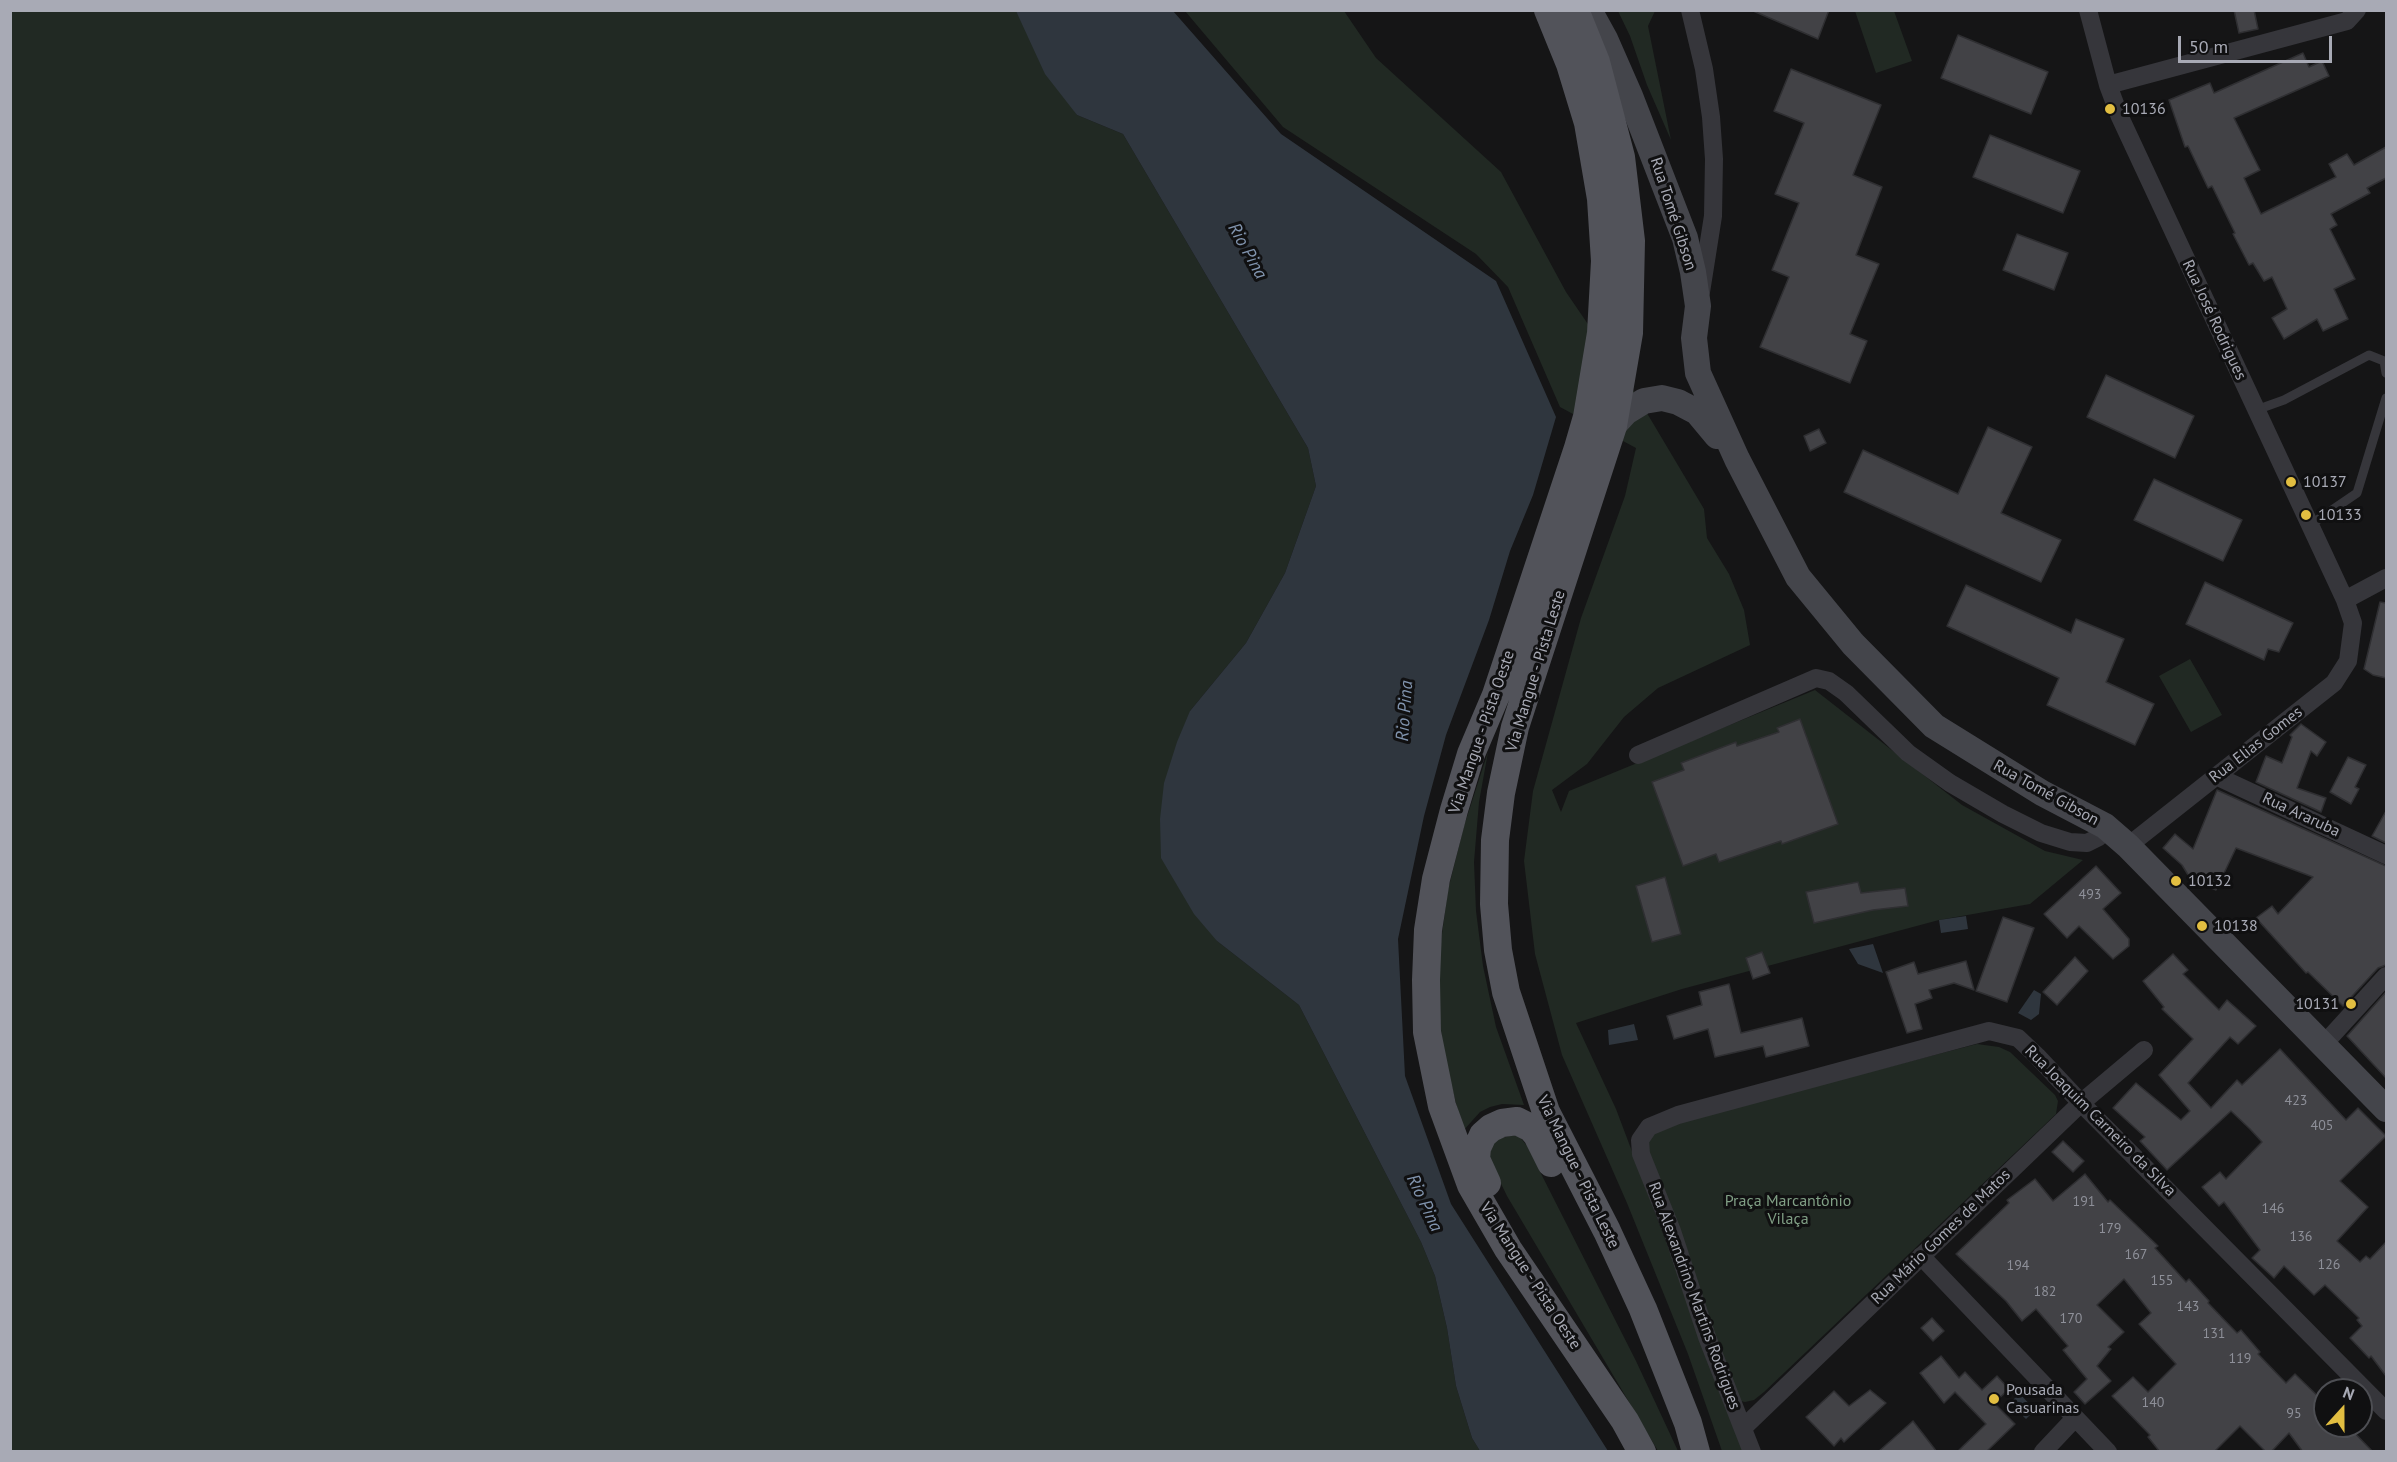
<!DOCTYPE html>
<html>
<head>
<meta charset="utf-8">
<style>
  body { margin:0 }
  #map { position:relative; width:2397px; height:1462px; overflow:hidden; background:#151516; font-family:"PT Sans",sans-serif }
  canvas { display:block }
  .frame { position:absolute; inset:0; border:12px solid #a8aab5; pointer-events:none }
  .north { position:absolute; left:2313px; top:1378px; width:60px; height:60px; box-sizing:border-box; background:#101011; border:2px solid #4d4e53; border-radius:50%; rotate:21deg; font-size:16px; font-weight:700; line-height:24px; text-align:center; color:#a8aab5 }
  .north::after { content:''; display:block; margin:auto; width:21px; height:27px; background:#e2be41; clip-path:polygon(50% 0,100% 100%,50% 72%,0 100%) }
  .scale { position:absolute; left:2178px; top:36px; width:154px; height:27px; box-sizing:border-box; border:3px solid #a8aab5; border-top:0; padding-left:8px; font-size:18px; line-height:21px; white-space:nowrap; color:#a8aab5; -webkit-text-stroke:4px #101011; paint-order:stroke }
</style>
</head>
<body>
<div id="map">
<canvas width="2397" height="1462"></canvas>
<div class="frame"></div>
<div class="north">N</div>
<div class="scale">50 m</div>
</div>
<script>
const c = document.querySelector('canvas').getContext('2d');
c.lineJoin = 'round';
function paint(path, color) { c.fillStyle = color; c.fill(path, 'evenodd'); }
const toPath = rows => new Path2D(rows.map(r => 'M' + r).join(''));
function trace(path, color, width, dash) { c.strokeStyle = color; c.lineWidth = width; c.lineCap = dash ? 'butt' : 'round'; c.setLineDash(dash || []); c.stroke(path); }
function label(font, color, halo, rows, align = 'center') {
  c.font = font + ' "PT Sans",sans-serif'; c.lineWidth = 6; c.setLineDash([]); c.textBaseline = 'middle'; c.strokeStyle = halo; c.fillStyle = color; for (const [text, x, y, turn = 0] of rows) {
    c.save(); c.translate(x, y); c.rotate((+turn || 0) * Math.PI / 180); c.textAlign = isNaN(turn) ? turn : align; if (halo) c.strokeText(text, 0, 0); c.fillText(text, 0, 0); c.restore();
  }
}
paint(toPath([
  [10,11,1016,11,1077,115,1123,134,1308,448,1316,486,1285,573,1246,643,1190,711,1217,941,1299,1005,1421,1242,1435,1276,1447,1328,1456,1386,1472,1438,1480,1451,11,1451],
  [1185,11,1344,11,1376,58,1501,172,1566,292,1635,393,1704,509,1707,538,1729,574,1744,610,1750,645,1658,688,1624,717,1587,764,1552,790,1561,812,1569,791,1815,690,1962,805,2045,851,2083,860,2030,904,1939,920,1682,989,1576,1023,1616,1109,1745,1451,1722,1451,1688,1354,1627,1203,1562,1055,1535,954,1524,861,1533,791,1581,618,1625,496,1636,448,1560,407,1508,287,1476,254,1283,127],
  [1618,11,1655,11,1648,26,1671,140,1647,85,1630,36],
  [1855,11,1894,11,1912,61,1876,73],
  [2190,659,2222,715,2191,732,2159,676],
  [1488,752,1479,802,1474,862,1476,911,1483,966,1496,1027,1524,1105,1502,1104,1490,1107,1480,1112,1463,1131,1444,1056,1437,995,1441,941,1448,890,1464,826],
  [1977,1044,1999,1047,2010,1052,2055,1095,2058,1101,2056,1114,1764,1392,1754,1400,1745,1402,1736,1400,1648,1153,1649,1136,1664,1125],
  [1513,1135,1520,1137,1527,1146,1636,1361,1678,1451,1658,1451,1507,1196,1490,1161,1489,1153,1492,1145,1498,1139]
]), '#212923');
paint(toPath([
  [1016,11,1173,11,1281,134,1496,281,1556,417,1533,495,1510,551,1489,620,1446,735,1424,816,1398,939,1405,1076,1451,1204,1608,1451,1480,1451,1472,1438,1456,1386,1447,1328,1435,1276,1421,1242,1299,1005,1217,941,1194,914,1161,858,1160,819,1164,783,1177,742,1190,711,1246,643,1285,573,1316,486,1308,448,1123,134,1077,115,1045,74],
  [1966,916,1968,929,1941,933,1939,920],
  [1873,944,1883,973,1858,964,1849,949],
  [2034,990,2041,994,2039,1014,2031,1020,2018,1013],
  [1634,1024,1638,1040,1609,1045,1608,1030],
  [2020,1394,2035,1410,2026,1419,2009,1403]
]), '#2f363e');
const building = toPath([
  [1751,10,1829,10,1818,39,1751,10],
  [2234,10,2254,10,2258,29,2239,33,2234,10],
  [1958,35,2048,72,2031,114,1941,78,1958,35],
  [2303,53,2309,67,2322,61,2329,76,2234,118,2260,170,2244,178,2261,214,2336,177,2329,164,2347,154,2354,165,2386,147,2386,178,2367,188,2370,193,2331,214,2337,225,2330,229,2355,279,2334,289,2348,319,2323,331,2317,319,2284,339,2272,318,2287,309,2272,277,2264,281,2253,263,2249,265,2233,234,2235,233,2212,186,2208,188,2188,146,2185,147,2169,100,2210,83,2214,93,2303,53],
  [1791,69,1881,105,1853,175,1882,187,1856,255,1879,264,1850,334,1867,341,1850,383,1760,347,1789,277,1772,270,1799,203,1775,194,1804,123,1774,111,1791,69],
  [1990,135,2080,171,2063,213,1973,177,1990,135],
  [2017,234,2068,253,2054,290,2003,270,2017,234],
  [2106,375,2194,416,2175,458,2087,417,2106,375],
  [1988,427,2032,447,2001,513,2061,540,2041,582,1844,492,1863,450,1958,494,1988,427],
  [1819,429,1826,443,1810,451,1804,436,1819,429],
  [2154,479,2242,520,2223,561,2134,520,2154,479],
  [2205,582,2293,623,2279,652,2268,649,2264,660,2186,624,2205,582],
  [1966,585,2071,633,2076,619,2124,639,2106,682,2154,704,2135,745,2047,705,2059,678,1947,626,1966,585],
  [2380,602,2386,603,2386,678,2373,675,2364,669,2380,602],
  [1800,719,1838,824,1782,844,1781,841,1719,862,1716,854,1683,866,1652,782,1684,770,1681,763,1736,742,1737,746,1779,732,1777,728,1800,719],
  [2301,724,2326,742,2317,756,2311,751,2297,788,2326,798,2321,812,2256,782,2266,756,2282,763,2292,737,2290,735,2301,724],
  [2348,757,2366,765,2355,787,2359,789,2351,804,2330,792,2348,757],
  [2217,790,2386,866,2386,965,2378,968,2343,1006,2308,972,2306,973,2256,918,2272,906,2278,914,2313,877,2236,848,2216,890,2190,878,2182,865,2163,848,2175,834,2193,849,2217,790],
  [2386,811,2386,843,2372,836,2386,811],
  [2096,866,2121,893,2103,909,2129,939,2129,946,2113,959,2079,926,2067,938,2044,914,2096,866],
  [1665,877,1681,934,1652,942,1636,886,1665,877],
  [1858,882,1861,893,1905,888,1908,906,1873,910,1814,923,1806,892,1858,882],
  [2003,917,2034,928,2007,1002,1976,991,2003,917],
  [1762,952,1770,973,1753,979,1746,958,1762,952],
  [2173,954,2188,970,2183,974,2219,1010,2227,1000,2256,1026,2238,1044,2230,1037,2188,1083,2211,1108,2237,1080,2242,1085,2280,1049,2346,1120,2358,1108,2386,1136,2340,1181,2368,1207,2337,1241,2360,1262,2366,1256,2370,1259,2386,1242,2386,1376,2371,1356,2369,1358,2350,1338,2362,1326,2357,1320,2359,1318,2325,1285,2314,1295,2284,1266,2274,1278,2252,1258,2260,1250,2224,1202,2219,1206,2202,1187,2220,1172,2226,1179,2262,1142,2250,1129,2231,1111,2167,1170,2140,1141,2145,1137,2113,1108,2136,1083,2181,1120,2190,1111,2159,1075,2193,1039,2162,1009,2164,1007,2143,981,2173,954],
  [2075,957,2088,971,2057,1005,2043,992,2075,957],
  [1966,961,1974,990,1954,983,1929,990,1932,998,1915,1004,1922,1029,1907,1033,1886,972,1914,962,1918,974,1966,961],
  [1729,984,1741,1033,1802,1018,1809,1046,1766,1057,1763,1046,1715,1057,1708,1029,1674,1039,1667,1016,1702,1005,1699,992,1729,984],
  [2386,992,2386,1078,2347,1036,2386,992],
  [2063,1141,2084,1161,2073,1172,2052,1152,2063,1141],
  [2085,1174,2108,1202,2110,1200,2158,1246,2155,1248,2186,1282,2189,1279,2209,1301,2208,1303,2237,1333,2241,1330,2260,1352,2258,1354,2286,1383,2295,1374,2325,1403,2325,1426,2348,1426,2373,1452,2303,1452,2289,1433,2271,1452,2266,1452,2240,1426,2214,1452,2160,1452,2148,1437,2150,1435,2112,1396,2133,1377,2148,1392,2176,1364,2139,1324,2151,1313,2124,1279,2097,1305,2124,1332,2108,1347,2111,1349,2097,1366,2111,1381,2085,1404,2074,1392,2087,1379,2063,1350,2068,1346,2036,1309,2022,1321,2006,1301,1956,1254,2009,1203,2007,1200,2035,1179,2053,1201,2085,1174],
  [1932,1318,1944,1331,1933,1341,1921,1328,1932,1318],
  [1941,1356,1959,1378,1965,1372,1982,1390,1997,1376,2009,1389,1994,1403,2015,1424,1986,1452,1957,1452,1986,1424,1955,1392,1944,1403,1920,1373,1941,1356],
  [1870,1390,1886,1403,1844,1442,1841,1438,1834,1446,1806,1417,1834,1391,1849,1406,1870,1390],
  [1913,1421,1937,1452,1878,1452,1913,1421]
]);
paint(building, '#424246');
trace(building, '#2f2f32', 1.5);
trace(toPath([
  [2256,410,2284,400,2369,355,2384,361,2386,373],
  [2310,525,2357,493,2386,398]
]), '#36363b', 9);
trace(toPath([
  [1690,10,1704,69,1711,117,1714,159,1713,216,1701,292],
  [2088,10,2108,85,2120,117,2345,600,2353,623,2348,661,2334,683,2128,846],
  [2108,85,2347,21,2357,10],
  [2345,600,2386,578],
  [1638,755,1816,678,1829,681,1846,693,1908,753,1950,783,2003,814,2041,833,2070,842,2087,843,2099,837,2105,826],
  [2216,776,2386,855],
  [2324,1044,2386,976],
  [1921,1256,2108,1452],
  [1743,1428,2081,1103,2144,1050],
  [1752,1452,1707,1337,1672,1231,1641,1154,1640,1140,1649,1127,1678,1115,1989,1031,2018,1038,2037,1056,2081,1103,2386,1411],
  [2043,1452,2075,1418]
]), '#36363b', 18);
trace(toPath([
  [1589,10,1605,39,1630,96,1685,238,1693,272,1698,306,1694,338,1698,373,1737,459,1798,577,1853,644,1934,726,2042,793,2105,826,2128,846,2386,1109],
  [1613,426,1626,412,1644,401,1662,398,1678,402,1697,412,1717,436]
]), '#44454b', 26);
trace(toPath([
  [1548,10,1570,64,1588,123,1601,199,1605,261,1601,333,1587,417,1578,448,1496,695,1471,754,1454,810,1436,879,1428,930,1426,980,1427,1032,1442,1106,1471,1185,1508,1249,1625,1421,1642,1452],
  [1575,10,1596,62,1621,157,1631,241,1629,333,1613,426,1515,727,1501,793,1495,840,1494,904,1498,950,1506,992,1546,1112,1607,1231,1643,1309,1688,1423,1696,1452],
  [1487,1183,1476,1159,1477,1148,1483,1135,1491,1128,1502,1123,1517,1121,1531,1128,1537,1135,1551,1163]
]), '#52535a', 28);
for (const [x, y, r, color] of [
  [2110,109,6,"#e2be41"],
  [2291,482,6,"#e2be41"],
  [2306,515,6,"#e2be41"],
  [2176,881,6,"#e2be41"],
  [2202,926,6,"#e2be41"],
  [2351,1004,6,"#e2be41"],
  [1994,1399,6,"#e2be41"]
]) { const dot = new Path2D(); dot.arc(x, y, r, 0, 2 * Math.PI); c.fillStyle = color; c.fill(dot); trace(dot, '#101011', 2); }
label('14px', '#8e9099', null, [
  ["493",2090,895],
  ["423",2296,1101],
  ["405",2322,1126],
  ["191",2084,1202],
  ["146",2273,1209],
  ["179",2110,1229],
  ["136",2301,1237],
  ["167",2136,1255],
  ["126",2329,1265],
  ["194",2018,1266],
  ["155",2162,1281],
  ["182",2045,1292],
  ["143",2188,1307],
  ["170",2071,1319],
  ["131",2214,1334],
  ["119",2240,1359],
  ["140",2153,1403],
  ["95",2294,1414]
]);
label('16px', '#a8aab5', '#101011', [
  ["10136",2122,109],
  ["10137",2303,482],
  ["10133",2318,515],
  ["10132",2188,881],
  ["10138",2214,926],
  ["10131",2339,1004,"right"],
  ["Pousada",2006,1390],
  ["Casuarinas",2006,1408]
], 'left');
label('16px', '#a8aab5', '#101011', [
  ["Rua Tomé Gibson",1673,214,72],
  ["Rua José Rodrigues",2214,320,65],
  ["Via Mangue - Pista Leste",1536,671,-73],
  ["Via Mangue - Pista Oeste",1482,732,-71],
  ["Rua Elias Gomes",2256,745,-38],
  ["Rua Tomé Gibson",2046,793,29],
  ["Rua Araruba",2301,815,25],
  ["Rua Joaquim Carneiro da Silva",2100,1121,45],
  ["Via Mangue - Pista Leste",1578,1172,64],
  ["Rua Mário Gomes de Matos",1941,1237,-44],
  ["Via Mangue - Pista Oeste",1530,1276,57],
  ["Rua Alexandrino Martins Rodrigues",1694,1296,70]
]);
label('16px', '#809f85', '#101011', [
  ["Praça Marcantônio",1788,1201],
  ["Vilaça",1788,1219]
]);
label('italic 18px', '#8194ae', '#101011', [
  ["Rio Pina",1247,251,61],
  ["Rio Pina",1405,711,-86],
  ["Rio Pina",1424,1203,65]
]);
</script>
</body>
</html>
